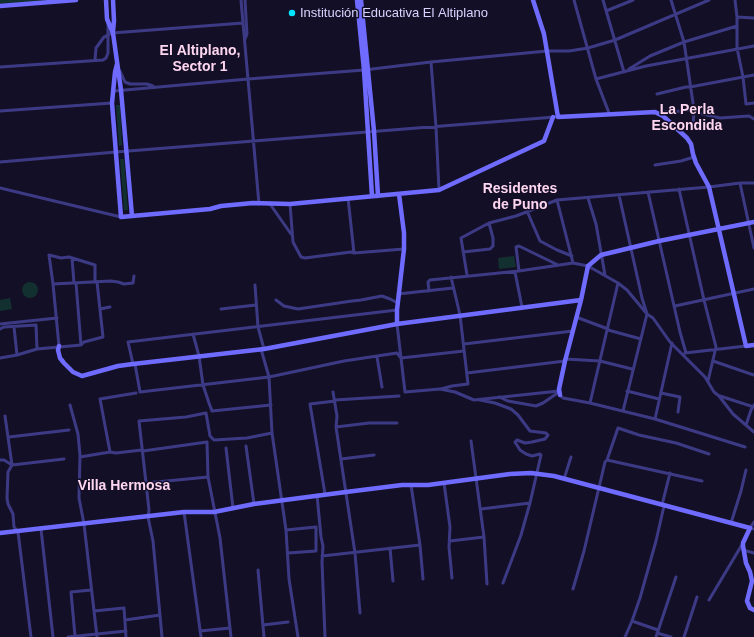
<!DOCTYPE html>
<html>
<head>
<meta charset="utf-8">
<style>
  body { margin:0 }
  canvas { display:block; background:#130f26 }
</style>
</head>
<body>
<canvas width="754" height="637"></canvas>
<script>
const c = document.querySelector('canvas').getContext('2d');
c.lineJoin = 'round';
function paint(path, color) { c.fillStyle = color; c.fill(path, 'evenodd'); }
const toPath = rows => new Path2D(rows.map(r => 'M' + r).join(''));
function trace(path, color, width, dash) { c.strokeStyle = color; c.lineWidth = width; c.lineCap = dash ? 'butt' : 'round'; c.setLineDash(dash || []); c.stroke(path); }
function label(font, color, halo, rows, align = 'center') {
  c.font = font + ' Arial,sans-serif'; c.lineWidth = 3; c.setLineDash([]); c.textBaseline = 'middle'; c.strokeStyle = halo; c.fillStyle = color; for (const [text, x, y, turn = 0] of rows) {
    c.save(); c.translate(x, y); c.rotate((+turn || 0) * Math.PI / 180); c.textAlign = isNaN(turn) ? turn : align; if (halo) c.strokeText(text, 0, 0); c.fillText(text, 0, 0); c.restore();
  }
}
paint(toPath([
  [0,0,49,0,0,4],
  [116,105,120,105,122,145,119,146],
  [120,159,124,159,128,210,124,210],
  [514,256,516,267,499,269,498,258],
  '22 290a8 8 0 1 1 16 0a8 8 0 1 1-16 0Z',
  [10,298,12,309,0,311,0,300]
]), '#12302f');
trace(toPath([
  [241,0,259,204],
  [245,0,247,34,245,39],
  [574,0,596,79,609,113],
  [603,0,624,72],
  [671,0,684,42,693,103],
  [735,0,737,17,737,48,743,77,746,104,754,103],
  [606,11,633,0],
  [737,17,754,18],
  [95,60,96,48,104,37,112,33,243,23],
  [431,62,436,127,439,190],
  [0,67,103,60,106,58,108,53,108,23],
  [629,69,650,56,684,42,737,26],
  [120,71,125,82,130,84,147,84,153,86],
  [596,79,646,66,754,46],
  [114,91,248,79,364,70,431,62,547,51,569,51,588,48,615,40,709,0],
  [657,94,686,87,690,87,754,75],
  [0,111,112,103],
  [659,114,663,112,673,112,690,110,694,112,720,118,749,116,754,119],
  [693,125,694,112],
  [0,162,116,152,555,117],
  [655,165,681,161,694,157],
  [740,183,754,248],
  [0,188,121,217],
  [679,189,704,300,716,347,708,381],
  [648,192,680,332,686,353],
  [619,195,642,298,647,314,623,411],
  [348,198,354,253],
  [588,198,596,224,605,275],
  [557,200,573,263],
  [270,204,291,234],
  [290,204,293,242,301,257,305,258,351,252,354,253,404,249],
  [527,211,540,241,557,250,572,256],
  [463,252,490,249,493,246,493,238,489,223],
  [72,258,74,283],
  [519,271,516,247,519,246,558,265],
  [515,272,522,307],
  [467,275,461,238,489,223,516,216,557,200,709,187,740,183,754,183],
  [76,283,81,345],
  [53,284,111,281,118,282,124,284,133,283,134,276],
  [255,285,258,327,264,349],
  [429,291,428,282,430,280,519,271,573,263,588,266,618,283,627,290,647,314,653,318,670,342,705,377,714,392,719,396,733,414,754,432],
  [398,294,453,288],
  [276,300,284,306,298,309,352,301,361,300,382,296,390,299,398,303],
  [675,306,754,289],
  [100,309,110,307],
  [221,309,256,305],
  [576,317,608,329],
  [0,324,57,318],
  [397,324,405,392,440,389,455,392,474,400,559,391],
  [14,327,17,355],
  [0,329,4,327,36,325,37,349],
  [608,330,641,339],
  [193,334,199,356,203,385,209,403,212,411,271,405],
  [464,344,573,331],
  [59,346,53,284,49,255,61,258,69,257,95,265,95,282],
  [261,349,269,377,272,433,286,530,289,579,298,637],
  [685,353,746,346],
  [377,357,382,387],
  [0,358,17,355,37,349,81,345,84,342,103,337,97,282],
  [565,359,600,361,632,369],
  [713,361,754,375],
  [133,364,128,342,397,310],
  [135,364,140,392,269,377,344,361,397,353,401,358,464,351],
  [467,373,565,361],
  [441,389,452,386,468,384,460,315,451,277],
  [627,391,659,399],
  [333,392,337,416,336,427,355,553,360,613],
  [661,393,680,397,678,412],
  [560,395,563,398,590,403,655,419,745,447],
  [720,396,754,407],
  [499,397,508,401,536,406,543,403,559,392],
  [335,400,399,396],
  [480,400,495,403,511,409,518,415,530,431,546,433,548,435,545,439,532,442,525,443,517,440,515,442,520,450,526,454,532,456,540,454,541,455,530,503,521,535,503,583],
  [590,403,618,283],
  [70,405,78,434,80,455,79,498,84,524,97,637],
  [5,416,12,465,8,472,7,498,8,504,13,514,14,527,18,532,31,637],
  [655,419,672,343],
  [746,425,751,410,754,405],
  [336,427,369,423,397,423],
  [9,437,69,430],
  [471,441,484,537,487,584],
  [246,446,254,504],
  [226,448,233,508],
  [143,451,207,442,208,477,220,538,231,637],
  [110,452,100,399,136,393],
  [80,457,110,452,116,453,142,450],
  [341,459,374,455],
  [0,460,4,460,12,465,64,459],
  [607,460,702,481],
  [564,479,571,457],
  [146,483,208,477],
  [444,483,450,527,449,547,452,578],
  [411,485,420,545,423,579],
  [325,494,310,404,335,401],
  [317,495,321,537,323,546,322,562,325,637],
  [662,505,670,473],
  [481,509,530,503],
  [184,512,201,637],
  [754,522,750,528,754,529],
  [731,523,741,491,746,470],
  [41,529,53,637],
  [286,530,316,527,316,551,288,553],
  [450,541,484,537],
  [390,548,393,581],
  [743,550,754,553],
  [322,556,420,545],
  [258,570,264,637],
  [573,589,584,551,605,462,607,460,618,428,639,435,676,443,709,454],
  [709,600,743,543],
  [94,611,124,608,126,637],
  [125,620,160,615],
  [632,621,658,630],
  [263,625,288,622],
  [200,631,230,628],
  [657,633,671,637],
  [75,636,71,592,91,590],
  [68,637,126,631],
  [162,637,153,541,148,517,149,510,146,483,139,421,186,417,206,413,210,436,214,440,247,438,272,433],
  [625,637,632,621,640,598,656,541,664,506],
  [656,637,676,577],
  [684,637,697,597]
]), '#3d3a85', 3);
trace(toPath([
  [106,0,107,19,113,33,121,90,132,216],
  [357,0,364,70,372,196],
  [361,0,374,131,378,196],
  [533,0,544,34,558,117,655,112,663,116,687,138,691,144,693,154,696,163,709,187,746,346,754,345],
  [0,6,76,0],
  [113,31,114,21,113,0],
  [117,64,115,72,112,103,121,217,210,209,221,206,253,203,290,204,439,190,544,141,553,117],
  [397,324,397,310,404,249,404,233,399,194],
  [59,346,58,350,60,358,64,363,73,372,82,376,118,366,133,364,264,349,397,324,581,300],
  [560,395,559,389,565,361,581,300,588,266,601,255,659,241,754,222],
  [0,533,184,512,214,512,254,504,346,492,402,485,428,485,510,474,531,473,554,476,750,528,743,543,743,546,746,563,750,572,752,581,747,601,750,608,754,610]
]), '#6f6bff', 4.5);
for (const [x, y, r, color] of [
  [292,13,4,"#00e5ff"]
]) { const dot = new Path2D(); dot.arc(x, y, r, 0, 2 * Math.PI); c.fillStyle = color; c.fill(dot); trace(dot, '#130f26', 1.5); }
label('13px', '#d9d4ff', '#130f26', [
  ["Institución Educativa El Altiplano",300,13]
], 'left');
label('bold 14px', '#ffd6f0', '#130f26', [
  ["El Altiplano,",200,51],
  ["Sector 1",200,67],
  ["La Perla",687,110],
  ["Escondida",687,126],
  ["Residentes",520,189],
  ["de Puno",520,205],
  ["Villa Hermosa",124,486]
]);
</script>
</body>
</html>
